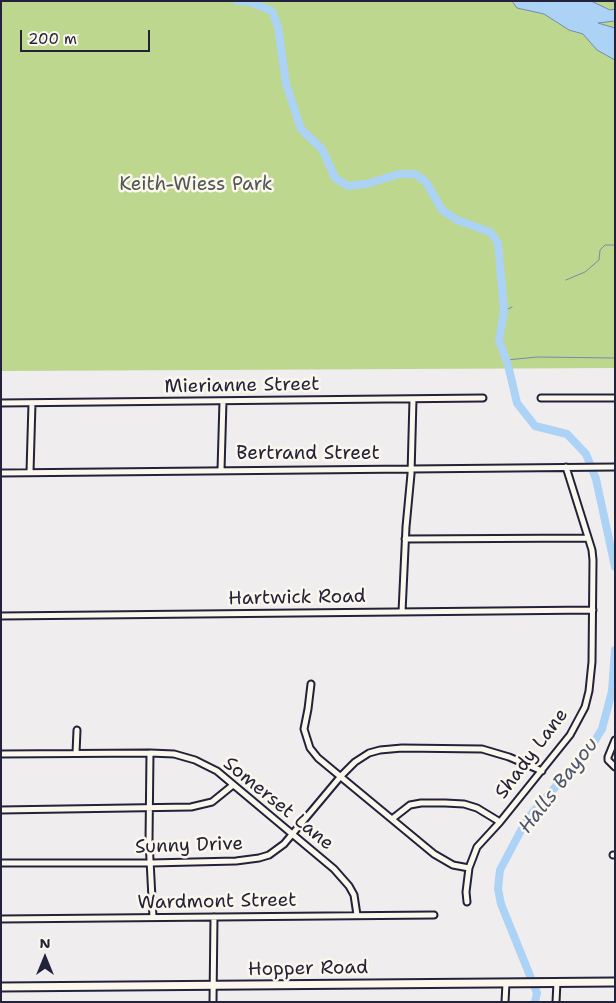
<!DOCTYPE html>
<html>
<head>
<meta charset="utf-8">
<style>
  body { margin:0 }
  #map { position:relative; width:616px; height:1003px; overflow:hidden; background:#efedee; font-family:"Shantell Sans",sans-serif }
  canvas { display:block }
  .frame { position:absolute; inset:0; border:2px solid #22223b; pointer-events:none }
  .north { position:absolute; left:20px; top:933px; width:50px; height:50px; -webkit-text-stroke:4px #fbf7ec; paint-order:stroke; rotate:0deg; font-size:14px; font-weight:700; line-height:20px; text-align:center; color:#22223b }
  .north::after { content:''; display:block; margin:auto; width:18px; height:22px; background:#22223b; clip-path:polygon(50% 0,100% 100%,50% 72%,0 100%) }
  .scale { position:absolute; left:20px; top:30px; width:130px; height:22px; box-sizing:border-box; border:2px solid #22223b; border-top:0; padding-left:6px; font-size:15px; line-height:18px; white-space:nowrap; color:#22223b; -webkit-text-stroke:4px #fbf7ec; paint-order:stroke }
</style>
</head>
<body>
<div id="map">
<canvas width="616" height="1003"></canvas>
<div class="frame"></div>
<div class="north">N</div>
<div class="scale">200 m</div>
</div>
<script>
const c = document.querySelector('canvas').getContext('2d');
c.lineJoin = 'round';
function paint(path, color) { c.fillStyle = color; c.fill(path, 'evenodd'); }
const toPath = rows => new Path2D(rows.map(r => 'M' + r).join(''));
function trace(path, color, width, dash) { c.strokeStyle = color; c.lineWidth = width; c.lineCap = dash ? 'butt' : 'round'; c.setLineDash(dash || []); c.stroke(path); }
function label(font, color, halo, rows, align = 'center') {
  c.font = font + ' "Shantell Sans",sans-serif'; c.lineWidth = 5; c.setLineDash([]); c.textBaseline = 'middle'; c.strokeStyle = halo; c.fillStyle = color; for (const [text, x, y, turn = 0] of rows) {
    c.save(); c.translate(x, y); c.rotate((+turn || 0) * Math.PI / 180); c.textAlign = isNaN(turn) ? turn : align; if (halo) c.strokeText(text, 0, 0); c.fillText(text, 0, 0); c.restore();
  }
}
paint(toPath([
  [1,1,615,1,615,368,1,371]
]), '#bdd78e');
const water = toPath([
  [512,1,591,1,610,10,615,9,615,21,598,23,615,28,615,60,597,50,583,34,569,30,544,14,517,8,512,1]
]);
paint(water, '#acd2f6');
trace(water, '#758cab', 1);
trace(toPath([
  [566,280,585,272,599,260,600,250,605,245,615,245],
  [504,311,512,307],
  [507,360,537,357,615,358]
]), '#758cab', 1);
trace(toPath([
  [237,1,250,2,272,11,278,27,286,84,301,129,322,149,335,178,348,186,366,184,399,174,415,174,426,182,442,210,457,220,490,232,498,243,504,311,499,340,508,365,517,403,535,426,567,434,586,454,596,479,615,567],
  [535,1002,537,993,501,904,498,889,500,870,527,819,591,747,602,729,612,691,615,650]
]), '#acd2f6', 8);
const minor = toPath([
  [541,398,615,398],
  [1,403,483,398],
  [221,470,223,401],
  [30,472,32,403],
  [1,473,615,467],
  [405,539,588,538],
  [402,612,406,527,411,474,413,399],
  [1,616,593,610],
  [311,684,308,709,304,729,310,748,318,758,434,854,453,865,469,868],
  [615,740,608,757,608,760,615,767],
  [76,753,77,730],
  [150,753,149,841,153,917],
  [1,754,150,753,174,754,195,760,217,771,334,869,349,886,354,895,357,915],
  [1,810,191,807,212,802,233,785],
  [392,819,410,805,421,803,445,803,464,804,477,808,500,822],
  [613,855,615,855],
  [1,863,151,863,236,861,259,858,269,855,284,844,341,776,355,762,369,753,380,750,402,748,482,749,509,757,542,771],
  [467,902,466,892,469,868,477,847,500,822,570,735,585,707,589,691,592,662,593,560,592,550,566,467],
  [1,919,434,915],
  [213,1002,214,917],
  [505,1002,506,983],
  [556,1002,557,982]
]);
const major = toPath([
  [1,987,615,982]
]);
trace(minor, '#22223b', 9);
trace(major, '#22223b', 11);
trace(minor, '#fbf7ec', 5);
trace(major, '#fbf7ec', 7);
label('19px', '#505854', '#fbf7ec', [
  ["Keith-Wiess Park",196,185]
]);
label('19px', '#22223b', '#fbf7ec', [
  ["Mierianne Street",242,386,-1],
  ["Bertrand Street",308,454],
  ["Hartwick Road",297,598,-1],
  ["Shady Lane",532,754,-53],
  ["Somerset Lane",278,804,39],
  ["Sunny Drive",189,846,-2],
  ["Wardmont Street",217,902,-1],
  ["Hopper Road",308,969,-1]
]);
label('italic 20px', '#4b5773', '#fbf7ec', [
  ["Halls Bayou",559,786,-52]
]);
</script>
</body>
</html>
